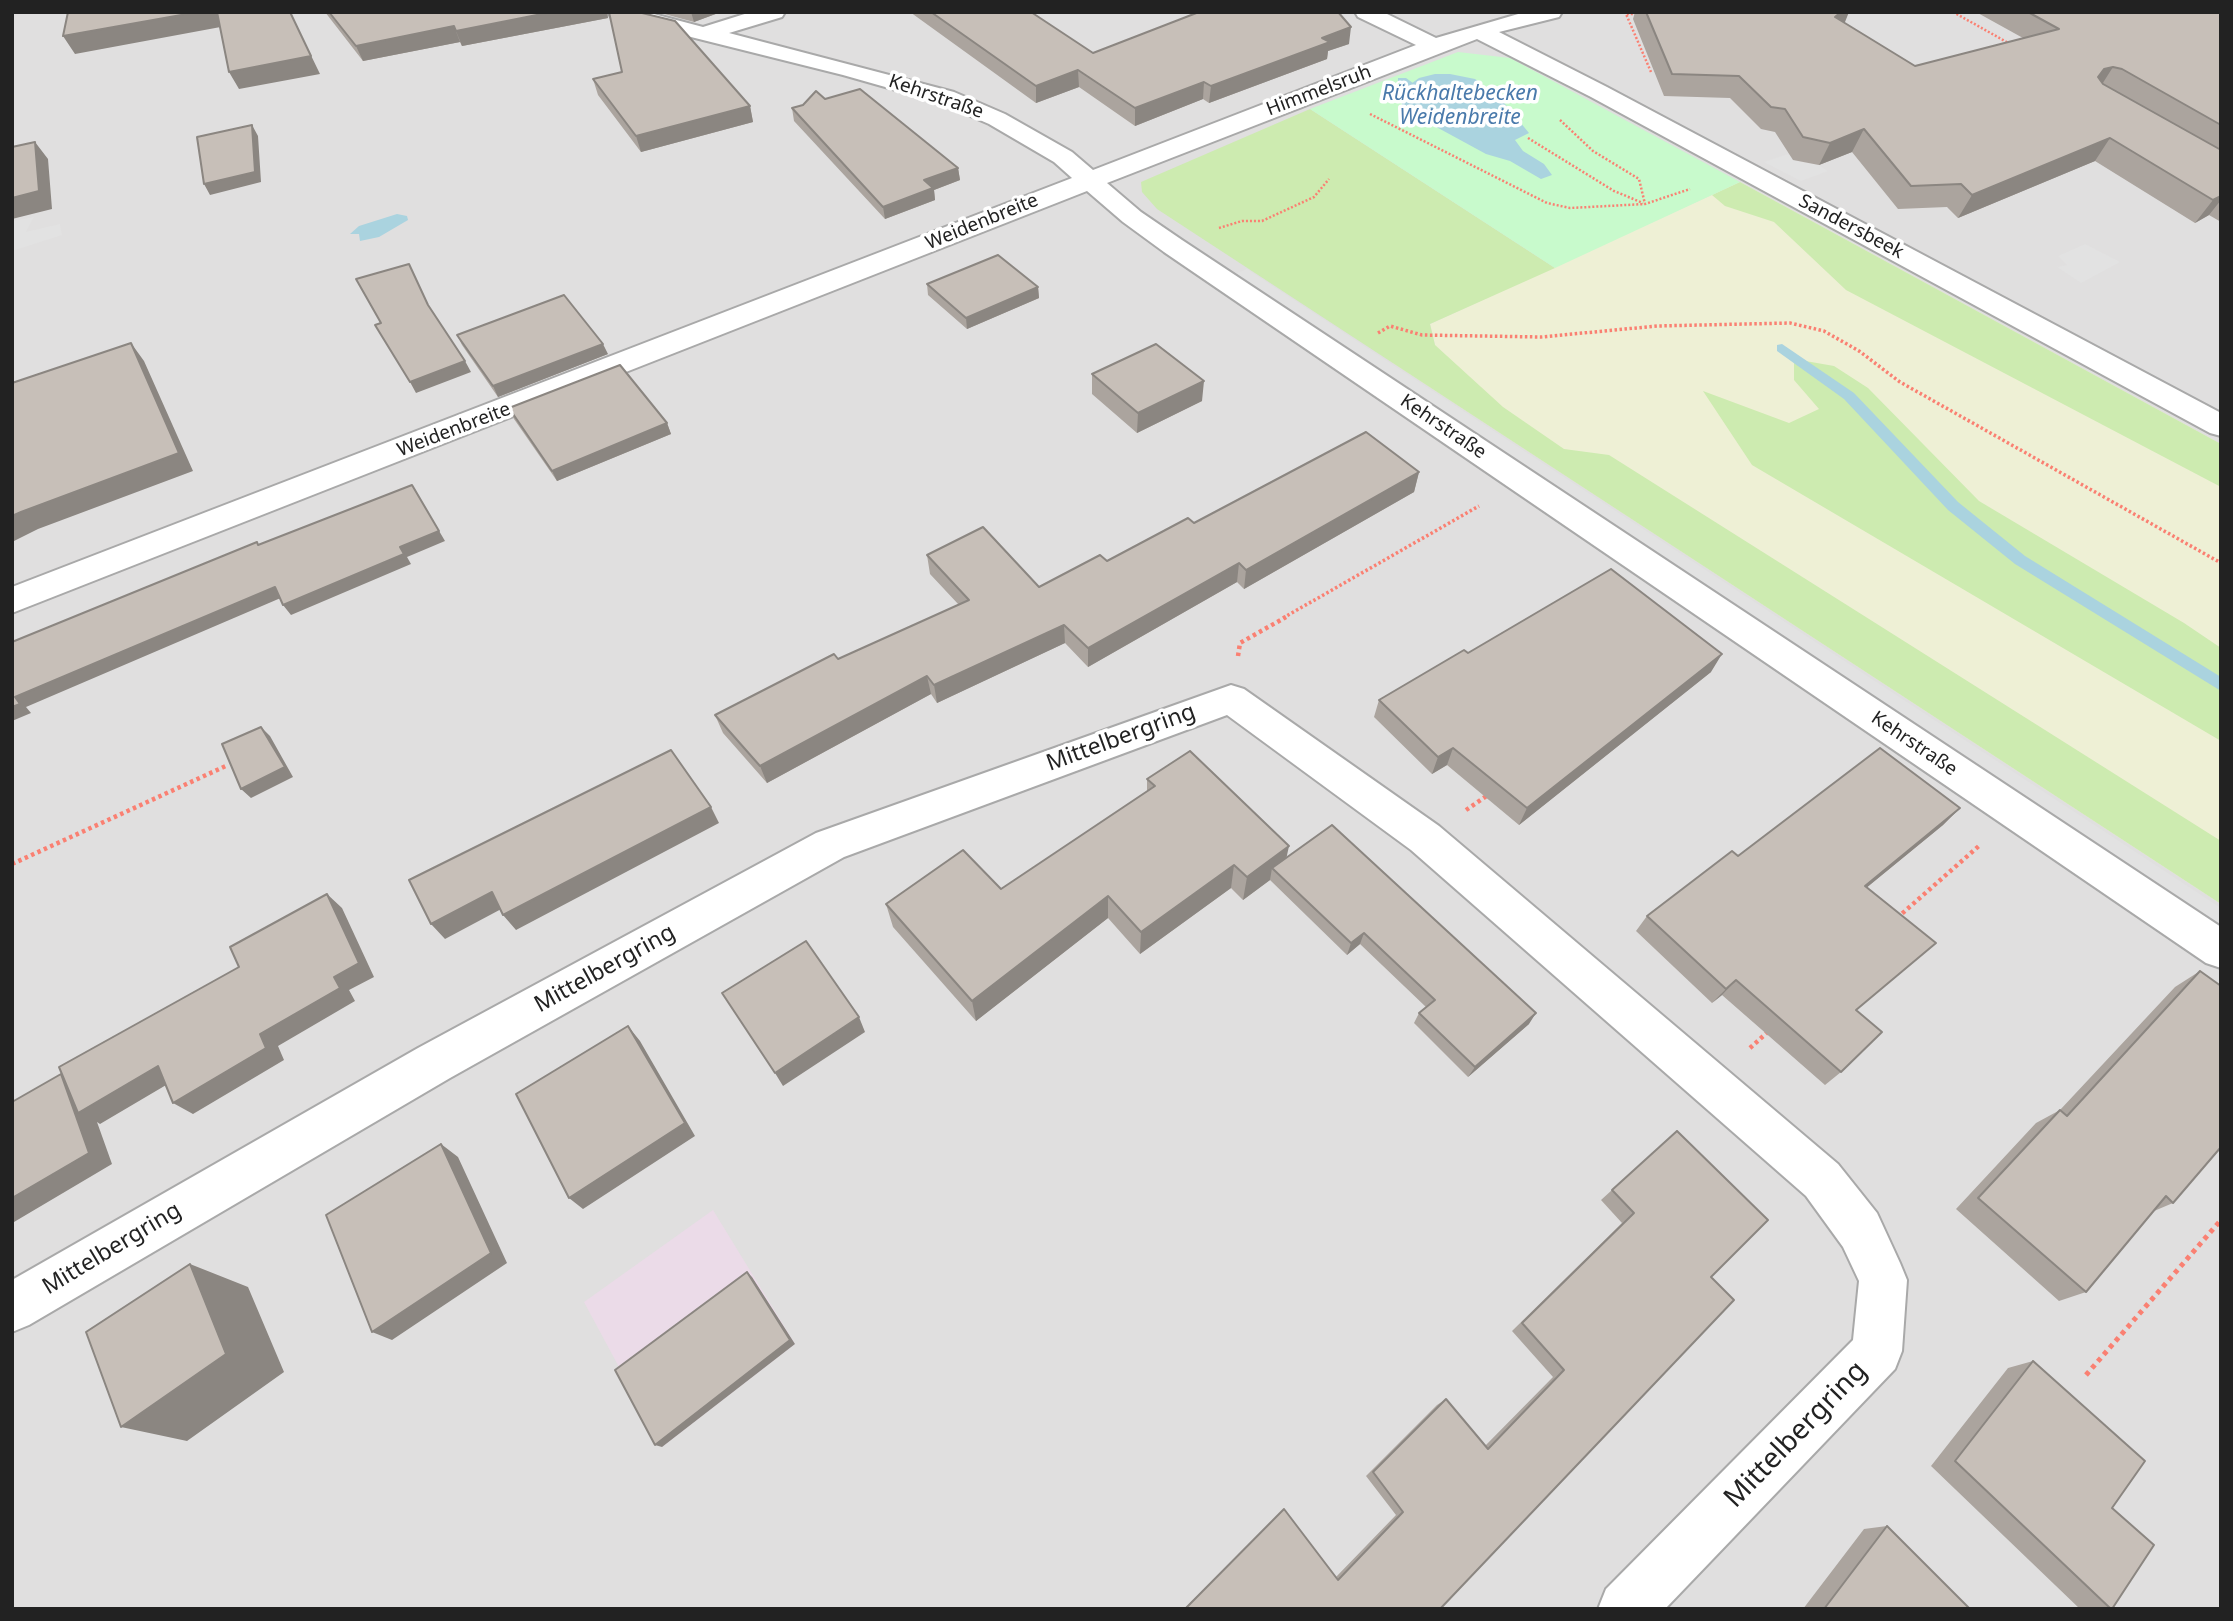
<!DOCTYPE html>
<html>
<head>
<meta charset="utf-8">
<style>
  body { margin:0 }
  #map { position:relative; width:2233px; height:1621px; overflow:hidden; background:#f2efe9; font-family:"Noto Sans",sans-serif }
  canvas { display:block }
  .frame { position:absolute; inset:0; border:14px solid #222; pointer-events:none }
</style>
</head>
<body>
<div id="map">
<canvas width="2233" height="1621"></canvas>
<div class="frame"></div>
</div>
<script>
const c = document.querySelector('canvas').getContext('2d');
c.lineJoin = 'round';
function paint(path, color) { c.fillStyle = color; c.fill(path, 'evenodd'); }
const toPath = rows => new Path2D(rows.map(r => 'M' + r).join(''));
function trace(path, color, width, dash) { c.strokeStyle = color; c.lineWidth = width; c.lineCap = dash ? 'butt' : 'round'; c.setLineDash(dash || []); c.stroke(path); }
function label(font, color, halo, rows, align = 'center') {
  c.font = font + ' "Noto Sans",sans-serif'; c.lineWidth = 7; c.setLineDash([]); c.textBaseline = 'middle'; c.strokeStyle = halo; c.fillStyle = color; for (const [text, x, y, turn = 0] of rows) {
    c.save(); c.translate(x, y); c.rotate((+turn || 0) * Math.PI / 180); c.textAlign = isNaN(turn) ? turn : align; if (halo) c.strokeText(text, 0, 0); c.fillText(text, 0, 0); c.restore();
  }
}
paint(toPath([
  [12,12,2221,12,2221,1609,12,1609]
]), '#e0dfdf');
paint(toPath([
  [713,1210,795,1344,662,1447,584,1302]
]), '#ebdbe8');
paint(toPath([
  [1740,182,2221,444,2221,904,1393,363,1435,345,1430,324]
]), '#eef0d5');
paint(toPath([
  [1310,109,1555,268,1430,324,1435,345,1503,407,1564,449,1609,455,2221,841,2221,904,1157,209,1142,192,1141,182],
  [1740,182,2221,444,2221,487,1846,290,1774,222,1725,206,1712,195],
  [1794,359,1834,366,1868,388,1979,501,2184,623,2221,648,2221,741,1752,465,1703,391,1789,423,1819,409,1794,380]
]), '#cdebb0');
paint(toPath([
  [1458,52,1510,58,1740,182,1555,268,1310,109]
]), '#c8facc');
paint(toPath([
  [1788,154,1797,161,1819,165,1828,171,1801,181,1764,162],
  [34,217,26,232,60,224,62,235,12,251,12,221],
  [2085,244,2120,262,2081,283,2057,267,2067,265,2058,256],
  [1247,269,2221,908,2221,928,1235,274]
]), '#e2e2e2');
paint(toPath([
  [1435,74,1450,74,1475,79,1500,98,1529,133,1515,140,1523,151,1544,164,1552,175,1541,179,1510,161,1486,154,1429,123,1402,105,1400,92,1419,78],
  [397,214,407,216,408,220,379,237,360,241,359,234,350,234,359,226]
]), '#aad3df');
paint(toPath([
  [1398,78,1406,78,1432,97,1423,99,1398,82,1398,78],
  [1782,344,1854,393,1958,502,2025,556,2221,677,2221,691,2015,564,1948,510,1844,399,1777,351,1777,345,1782,344]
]), '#aad3df');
const minor = toPath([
  [608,12,646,12,703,27,751,12,785,12,782,17,729,33,954,92,1005,114,1072,152,1093,170,1416,45,1358,17,1355,12,1383,12,1436,38,1525,12,1562,12,1559,17,1499,32,1607,87,2221,413,2221,436,2210,433,1591,97,1477,39,1107,183,1141,212,1182,240,2221,927,2221,968,2206,963,1164,252,1123,222,1087,191,12,613,12,587,1072,178,1054,162,989,124,938,102,843,75,611,17,608,12],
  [1231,685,1244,689,1439,826,1838,1164,1877,1213,1900,1263,1907,1280,1902,1351,1895,1369,1665,1609,1598,1609,1606,1589,1853,1340,1859,1281,1843,1247,1806,1196,1411,850,1227,715,844,857,450,1078,29,1325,12,1332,12,1280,418,1048,816,833,1231,685]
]);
trace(minor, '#a9a9a9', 4);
trace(toPath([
  [1636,12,1638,14,1626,14,1651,72],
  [1953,12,2012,45],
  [1370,114,1547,203,1570,208,1645,204,1690,189],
  [1560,120,1593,151,1639,179,1645,204],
  [1528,138,1614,191,1643,203],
  [1219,228,1242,221,1262,221,1314,197,1329,179]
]), '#fa8072', 2.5, [2, 2]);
trace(toPath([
  [1378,333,1390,326,1422,335,1541,337,1657,326,1790,323,1824,331,1859,351,1900,382,2221,563],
  [1283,618,1479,506]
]), '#fa8072', 3.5, [2.5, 2.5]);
trace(toPath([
  [1238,656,1240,643,1286,617],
  [1466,810,1488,795],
  [12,864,228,765],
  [1897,918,1980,845],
  [1750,1048,1770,1030]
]), '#fa8072', 4.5, [3.5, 3.5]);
trace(toPath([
  [2086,1375,2221,1220]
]), '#fa8072', 5, [4.5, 4.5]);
paint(minor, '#fff');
paint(toPath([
  [325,12,607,12,608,18,462,46,460,42,363,61],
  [657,12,721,12,694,22],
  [910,12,1031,12,1093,53,1349,44,1328,51,1327,59,1209,103,1203,99,1135,126,1079,87,1036,103],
  [1635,12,1845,22,1844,23,1915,66,2023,38,1976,12,2221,12,2221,222,2209,215,2195,223,2095,161,1958,218,1947,207,1898,209,1852,152,1819,165,1793,160,1775,132,1761,129,1730,98,1664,96,1633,19],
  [622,72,750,106,753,122,641,152,598,95,593,79],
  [825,99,958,168,960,180,934,190,935,200,885,219,794,121,792,108],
  [927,284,1038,287,1039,298,967,329,928,295],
  [457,335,608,354,498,397,462,345],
  [1092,374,1202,401,1137,433,1092,394],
  [509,408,667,423,671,434,557,481,514,419],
  [1419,472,1414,492,1244,589,1237,582,1088,667,1065,643,937,703,931,694,767,783,723,733,715,715,959,605,930,574,927,555,1039,587,1107,561,1194,523],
  [1468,653,1711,672,1519,825,1447,765,1432,774,1374,717,1379,700],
  [1147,779,1287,858,1529,1024,1468,1077,1414,1023,1419,1013,1426,1007,1360,944,1347,955,1270,880,1243,900,1231,888,1140,954,1108,918,976,1021,893,927,886,904,1001,889,1147,792],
  [1960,808,1943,825,1866,888,1856,1010,1841,1072,1825,1085,1722,995,1712,1003,1636,931,1647,916,1738,856],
  [2200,971,2173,1203,2154,1211,2086,1292,2059,1301,1956,1209,2036,1123,2060,1110,2175,987],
  [1677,1131,1711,1277,1440,1609,1184,1609,1284,1509,1336,1577,1396,1515,1366,1476,1437,1405,1446,1399,1485,1446,1553,1377,1512,1331,1622,1223,1601,1200],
  [2033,1361,2112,1508,2112,1609,2080,1609,1931,1466,2008,1368],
  [1887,1526,1970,1609,1803,1609,1864,1529]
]), '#aba49e');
paint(toPath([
  [198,12,219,12,226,26,75,54,63,36],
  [290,12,320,74,239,89,229,72],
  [552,12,607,12,608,18,462,46,456,31],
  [691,12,721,12,694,22],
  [1841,12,1849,12,1845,22,1825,39,1835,17],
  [454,26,460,42,363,61,356,46],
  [1351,27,1349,44,1328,51,1327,59,1209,103,1211,86,1322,38],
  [2113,67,2099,89,2098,77,2104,69],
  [1078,70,1079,87,1036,103,1036,86],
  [1204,82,1203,99,1135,126,1135,108],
  [750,106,753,122,641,152,636,136],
  [252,125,258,136,261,182,210,195,204,184],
  [1864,129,1852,152,1819,165,1830,143],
  [2110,138,2095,161,1958,218,1972,195],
  [35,142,48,159,52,209,12,219,12,198],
  [958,168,960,180,934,190,935,200,885,219,883,207,924,180],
  [2221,196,2221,200,2209,215,2195,223,2213,200],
  [1038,287,1039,298,967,329,966,318],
  [131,343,144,361,193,471,38,529,12,542,12,516],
  [603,344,608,354,498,397,493,386],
  [465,361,471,372,416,393,410,382],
  [1204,381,1202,401,1137,433,1138,413],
  [667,423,671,434,557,481,552,471],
  [1419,472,1414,492,1244,589,1246,570],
  [412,485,445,541,407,557,411,564,291,615,283,605,400,547],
  [1239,563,1237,582,1088,667,1088,648],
  [275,587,283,597,26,707,31,713,12,721,12,707,15,697],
  [1064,625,1065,643,937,703,934,685],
  [1722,654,1711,672,1519,825,1527,808],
  [927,676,931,694,767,783,760,766],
  [261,727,270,736,293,777,251,798,241,789],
  [1453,748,1447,765,1432,774,1438,757],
  [711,807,719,823,516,930,503,915],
  [1960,808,1943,825,1849,902,1865,886],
  [1289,846,1284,869,1272,868,1270,880,1243,900,1247,877],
  [1234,865,1231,888,1140,954,1141,932],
  [492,892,505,907,445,939,431,924],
  [327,894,342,908,374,977,349,990,355,1001,278,1046,284,1060,193,1114,173,1103,334,977],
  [1108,896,1108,918,976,1021,972,1001],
  [1364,933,1360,944,1347,955,1351,943],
  [1736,980,1722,995,1712,1003,1726,989],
  [1536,1013,1529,1024,1468,1077,1475,1067],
  [859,1017,865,1032,783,1086,775,1073],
  [628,1026,640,1041,695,1136,583,1209,569,1198],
  [158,1066,178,1078,100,1124,97,1122,112,1164,14,1222,12,1221,12,1198,61,1074],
  [441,1144,458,1157,507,1263,392,1340,372,1332],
  [190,1264,248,1287,284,1372,187,1441,121,1427],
  [747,1272,752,1277,795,1344,662,1447,655,1445]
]), '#8b8681');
const building = toPath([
  [68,12,198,12,63,36,68,12],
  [217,12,290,12,311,56,229,72,217,12],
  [329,12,552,12,456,31,454,26,356,46,329,12],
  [609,12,638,12,675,21,750,106,636,136,593,79,622,72,609,12],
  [931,12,1031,12,1093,53,1199,12,1338,12,1351,27,1322,38,1330,42,1211,86,1204,82,1135,108,1078,70,1036,86,931,12],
  [1646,12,1841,12,1835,17,1915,66,2059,29,2028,12,2221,12,2221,125,2122,69,2113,67,2104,69,2098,77,2103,84,2221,150,2221,196,2213,200,2110,138,1972,195,1961,184,1911,186,1864,129,1830,143,1803,137,1785,109,1771,107,1739,76,1672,74,1646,12],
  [860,89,958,168,924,180,933,188,883,207,792,108,803,105,816,91,825,99,860,89],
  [252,125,255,172,204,184,197,137,252,125],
  [35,142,39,191,12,198,12,147,35,142],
  [998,255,1038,287,966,318,927,284,998,255],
  [409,264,428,305,465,361,410,382,375,325,381,323,356,279,409,264],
  [564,295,603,344,493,386,457,335,564,295],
  [131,343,179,453,21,512,12,516,12,383,131,343],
  [1156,344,1204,381,1138,413,1092,374,1156,344],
  [620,365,667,423,552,471,509,408,620,365],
  [1366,432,1419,472,1246,570,1239,563,1088,648,1064,625,934,685,927,676,760,766,715,715,834,654,838,659,969,600,927,555,983,527,1039,587,1100,555,1107,561,1188,518,1194,523,1366,432],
  [412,485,439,531,400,547,404,554,283,605,275,587,15,697,20,704,12,707,12,642,257,542,258,545,412,485],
  [1611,569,1722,654,1527,808,1453,748,1438,757,1379,700,1464,650,1468,653,1611,569],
  [261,727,285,767,241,789,222,744,261,727],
  [1880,748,1960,808,1865,886,1936,943,1856,1010,1882,1032,1841,1072,1736,980,1726,989,1647,916,1732,851,1738,856,1880,748],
  [671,750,711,807,503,915,492,892,431,924,409,880,671,750],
  [1190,751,1289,846,1247,877,1234,865,1141,932,1108,896,972,1001,886,904,963,850,1001,889,1155,786,1147,779,1190,751],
  [1332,825,1536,1013,1475,1067,1419,1013,1435,1000,1364,933,1351,943,1272,868,1332,825],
  [327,894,359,963,334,977,340,988,260,1034,266,1048,173,1103,158,1066,78,1113,59,1067,239,967,230,947,327,894],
  [806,941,859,1017,775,1073,722,993,806,941],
  [2200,971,2221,986,2221,1147,2173,1203,2166,1196,2086,1292,1978,1198,2060,1110,2067,1116,2200,971],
  [628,1026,685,1123,569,1198,516,1094,628,1026],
  [61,1074,89,1153,12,1198,12,1102,61,1074],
  [1677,1131,1768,1220,1711,1277,1734,1300,1440,1609,1185,1609,1284,1509,1338,1580,1403,1512,1373,1472,1446,1399,1488,1449,1564,1370,1522,1323,1634,1213,1612,1190,1677,1131],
  [441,1144,491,1253,372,1332,326,1215,441,1144],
  [190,1264,226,1354,121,1427,86,1332,190,1264],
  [747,1272,790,1340,655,1445,615,1370,747,1272],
  [2033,1361,2145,1461,2112,1508,2154,1545,2112,1609,2111,1609,1955,1461,2033,1361],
  [1887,1526,1970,1609,1824,1609,1887,1526]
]);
paint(building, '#c7bfb8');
trace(building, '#8b8681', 2);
label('19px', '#222', '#fff', [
  ["Himmelsruh",1319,91,-21],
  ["Kehrstraße",936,97,19],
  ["Weidenbreite",982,222,-22],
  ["Sandersbeek",1851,227,28],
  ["Kehrstraße",1443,427,34],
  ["Weidenbreite",454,430,-21],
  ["Kehrstraße",1914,744,34]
]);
label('italic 21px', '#4a7aab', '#fff', [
  ["Rückhaltebecken",1460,94],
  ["Weidenbreite",1460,118]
]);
label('23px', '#222', '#fff', [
  ["Mittelbergring",1121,738,-20],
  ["Mittelbergring",605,969,-29],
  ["Mittelbergring",112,1249,-31]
]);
label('28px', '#222', '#fff', [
  ["Mittelbergring",1796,1435,-46]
]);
</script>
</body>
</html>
